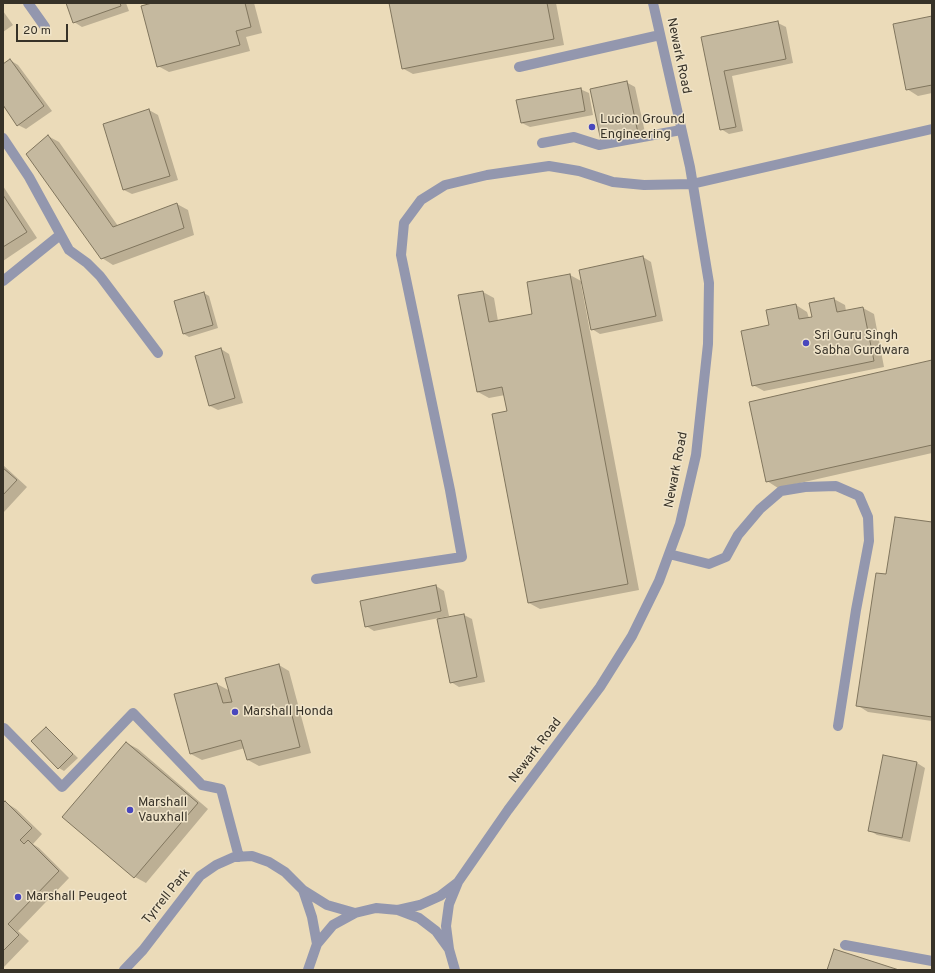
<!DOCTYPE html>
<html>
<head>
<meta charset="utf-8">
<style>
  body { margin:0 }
  #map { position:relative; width:935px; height:973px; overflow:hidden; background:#f0e4c9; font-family:Overpass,sans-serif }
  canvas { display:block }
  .frame { position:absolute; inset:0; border:4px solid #373228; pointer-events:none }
  .scale { position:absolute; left:16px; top:24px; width:52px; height:18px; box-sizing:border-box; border:2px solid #373228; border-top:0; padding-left:5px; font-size:12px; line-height:14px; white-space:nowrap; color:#373228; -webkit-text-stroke:3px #f0e4c9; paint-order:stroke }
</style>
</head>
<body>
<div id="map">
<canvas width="935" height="973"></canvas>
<div class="frame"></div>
<div class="scale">20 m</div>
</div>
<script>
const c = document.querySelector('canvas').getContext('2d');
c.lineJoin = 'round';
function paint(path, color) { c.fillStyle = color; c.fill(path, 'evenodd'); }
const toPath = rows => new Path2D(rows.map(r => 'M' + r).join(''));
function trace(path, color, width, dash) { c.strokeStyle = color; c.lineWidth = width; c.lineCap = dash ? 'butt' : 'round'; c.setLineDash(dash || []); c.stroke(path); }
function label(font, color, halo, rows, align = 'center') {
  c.font = font + ' Overpass,sans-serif'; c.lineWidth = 3; c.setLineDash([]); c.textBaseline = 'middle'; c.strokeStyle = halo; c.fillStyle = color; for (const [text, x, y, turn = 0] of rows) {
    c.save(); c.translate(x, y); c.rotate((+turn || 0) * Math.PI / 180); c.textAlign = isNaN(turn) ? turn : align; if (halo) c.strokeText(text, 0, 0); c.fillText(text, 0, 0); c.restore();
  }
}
paint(toPath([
  [3,3,932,3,932,970,3,970]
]), '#ebdbb9');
paint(toPath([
  [67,3,126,3,129,11,82,27,74,22],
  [156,3,254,3,262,33,246,37,250,51,169,72,158,66],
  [390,3,556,3,564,45,413,74,402,68],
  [3,11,13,25,3,32],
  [932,17,932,93,918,96,907,89],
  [778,23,786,27,793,63,732,76,743,131,729,134,721,129,702,38],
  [10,60,18,65,52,111,26,129,18,125,3,104,3,65],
  [626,82,635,87,646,137,610,145],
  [580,89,589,93,593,115,530,127,522,123],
  [149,110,158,115,178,180,132,194,124,190,104,124],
  [48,136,59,142,118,226,177,204,188,210,194,235,113,265,102,258],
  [3,186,37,238,3,261],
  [643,257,651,262,663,321,600,334,592,329,583,284,581,284,639,590,540,609,529,603,505,395,489,398,478,392,483,292,494,298,498,321,534,314,570,275,583,282],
  [204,293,209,296,218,328,189,337,184,334],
  [834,299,845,305,846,311,863,308,874,314,884,367,764,391,753,385,770,326,767,311,796,305,807,312,809,318,813,318],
  [221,349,229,354,243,403,218,410,210,406,196,357],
  [932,361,932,453,778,488,767,481],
  [3,465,27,487,3,513],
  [932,523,932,721,868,712,857,705,887,576],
  [436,586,444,591,449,616,374,631,366,626],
  [464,615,472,619,485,682,459,687,451,682],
  [279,665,289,671,311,753,259,766,248,760,245,748,202,760,191,754,175,695,217,684,230,691],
  [46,728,78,758,64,771,59,768],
  [127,743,138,749,208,809,146,883,135,877,64,817],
  [917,763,925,768,910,842,877,835,869,830],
  [5,802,16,809,42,834,33,844,39,848,69,878,18,931,29,941,3,968,3,805]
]), '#0003');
const building = toPath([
  [66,3,120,3,121,6,73,23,66,3],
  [152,3,245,3,251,27,236,31,240,45,157,67,141,6,152,3],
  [389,3,547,3,554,39,402,69,389,3],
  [932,16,932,85,906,90,893,24,932,16],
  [778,21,786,59,724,71,736,127,720,130,701,37,778,21],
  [10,59,44,106,17,126,3,105,3,64,10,59],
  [627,81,638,133,601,141,590,89,627,81],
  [581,88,585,111,521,123,516,100,581,88],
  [149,109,170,176,123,190,103,124,149,109],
  [48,135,113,227,177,203,184,228,101,259,26,154,48,135],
  [3,195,27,232,3,247,3,195],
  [643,256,656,316,591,330,579,270,643,256],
  [570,274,628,584,528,603,492,414,507,411,502,387,477,392,458,295,483,291,489,322,532,314,527,282,570,274],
  [204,292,213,325,183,334,174,301,204,292],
  [834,298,837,312,863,307,874,361,752,386,741,331,769,325,766,310,796,304,799,319,812,317,809,303,834,298],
  [221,348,235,398,209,406,195,356,221,348],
  [932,360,932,445,766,482,749,402,932,360],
  [3,468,17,480,3,495,3,468],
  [895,517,932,522,932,717,856,706,876,573,886,574,895,517],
  [436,585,441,611,365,627,360,601,436,585],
  [464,614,477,677,450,683,437,619,464,614],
  [279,664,300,747,247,760,241,740,190,754,174,694,217,683,223,703,232,702,225,678,279,664],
  [46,727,73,754,58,769,31,741,46,727],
  [126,742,198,803,134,878,62,817,126,742],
  [883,755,917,762,902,838,868,831,883,755],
  [5,801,32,828,20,840,24,844,28,840,59,871,8,924,19,935,3,951,3,803,5,801],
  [834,949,899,970,827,970,834,949]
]);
paint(building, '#c5b99f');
trace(building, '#81765e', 1);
trace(toPath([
  [28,3,45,27],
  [519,67,660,35],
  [3,138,29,177,69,250,87,263,100,276,158,353],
  [542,143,574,137,599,145,681,130],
  [3,281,60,235],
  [669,554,709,564,726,557,738,535,760,509,781,491,805,487,836,486,859,496,868,517,869,541,856,610,838,726],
  [316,579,462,557,450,490,401,255,404,223,421,200,445,185,487,175,549,166,579,171,613,182,644,185,692,184,932,129],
  [4,728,62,787,133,713,202,785,221,789,239,857],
  [303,890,312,917,317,944],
  [398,910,420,905,440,896,457,883],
  [845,945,932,961],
  [449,949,446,926,449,904,458,882,508,810,600,687,632,636,659,581,680,524,696,455,708,344,709,283,690,167,653,3],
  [124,970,143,950,200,876,216,865,234,857,252,856,269,862,285,872,303,890,327,905,355,913],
  [308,970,317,944,333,925,355,913,376,908,398,910,419,918,436,931,449,949,455,970]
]), '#9397ae', 10);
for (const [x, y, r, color] of [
  [592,127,4,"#4947bd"],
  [806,343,4,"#4947bd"],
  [235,712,4,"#4947bd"],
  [130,810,4,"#4947bd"],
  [18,897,4,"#4947bd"]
]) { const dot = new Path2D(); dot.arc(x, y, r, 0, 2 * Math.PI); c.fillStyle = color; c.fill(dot); trace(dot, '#f0e4c9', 1.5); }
label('13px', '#373228', '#f0e4c9', [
  ["Newark Road",678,56,78],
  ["Newark Road",677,470,-79],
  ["Newark Road",536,751,-53],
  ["Tyrrell Park",167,897,-51]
]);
label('13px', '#373228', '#f0e4c9', [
  ["Lucion Ground",600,120],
  ["Engineering",600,135],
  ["Sri Guru Singh",814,336],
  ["Sabha Gurdwara",814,351],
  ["Marshall Honda",243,712],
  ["Marshall",138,803],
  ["Vauxhall",138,818],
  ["Marshall Peugeot",26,897]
], 'left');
</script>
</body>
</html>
